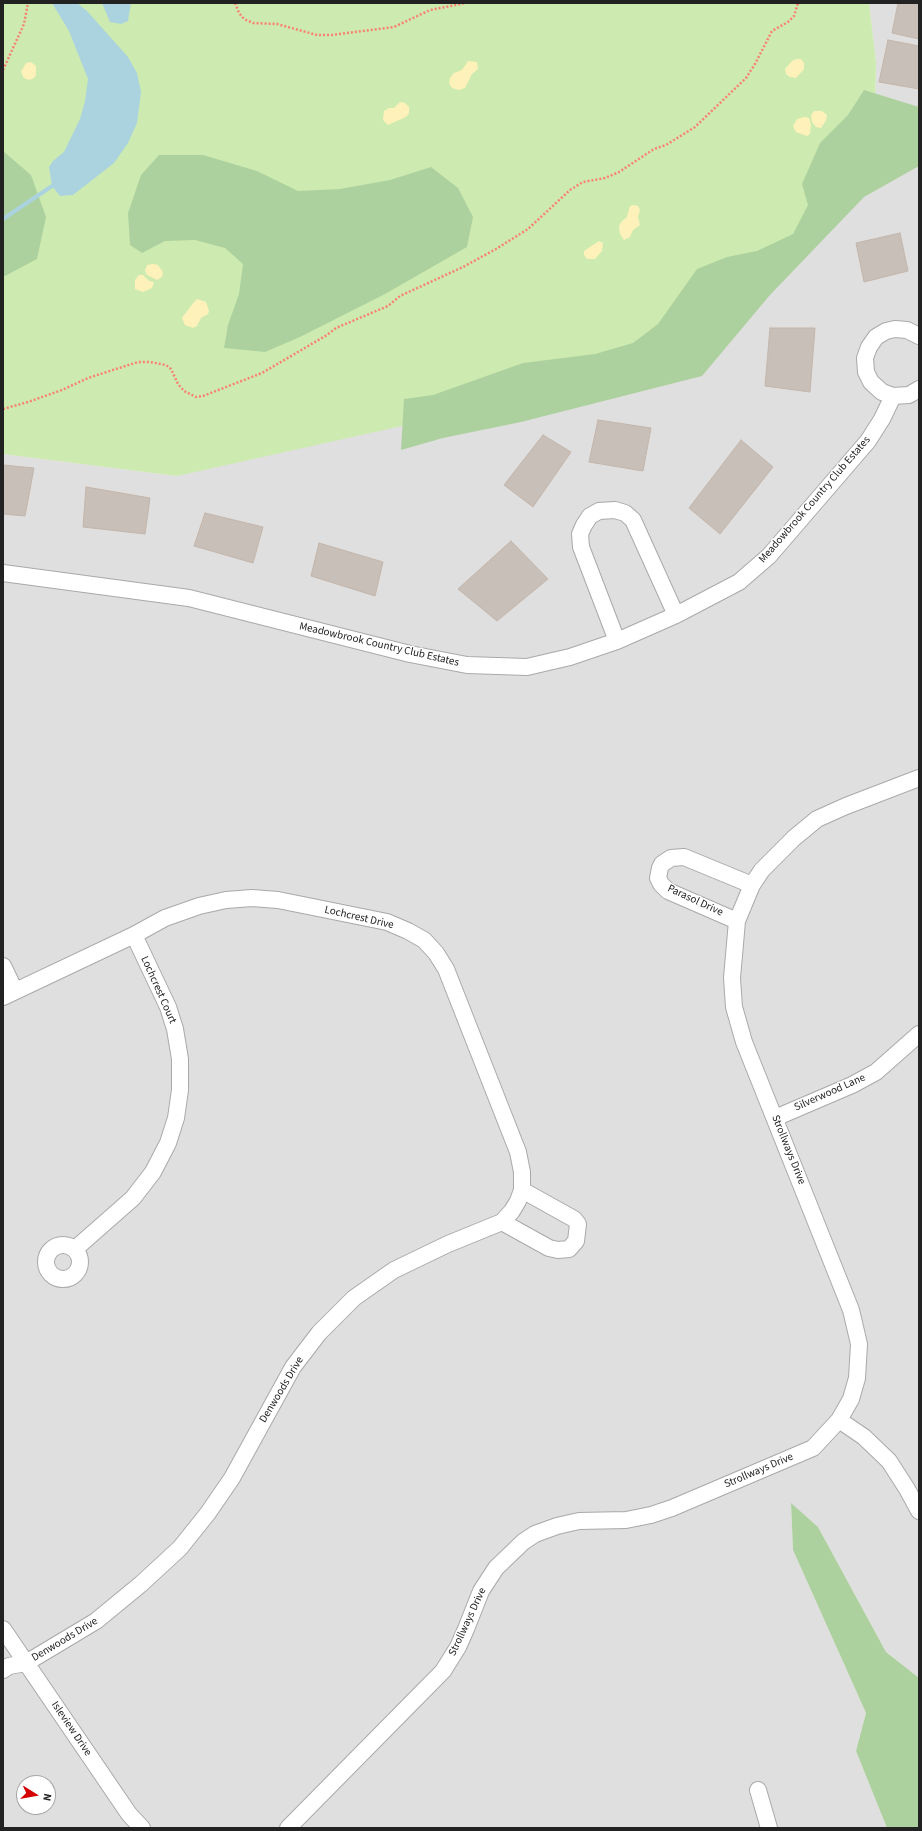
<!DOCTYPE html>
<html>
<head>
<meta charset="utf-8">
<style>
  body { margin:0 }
  #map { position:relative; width:922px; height:1831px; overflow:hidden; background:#f2efe9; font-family:"Source Sans 3",sans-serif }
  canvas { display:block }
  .frame { position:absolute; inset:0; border:4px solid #222; pointer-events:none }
  .north { position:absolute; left:16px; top:1775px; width:40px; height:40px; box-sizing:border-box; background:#fff; border:1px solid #a7a7a7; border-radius:50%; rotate:101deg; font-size:11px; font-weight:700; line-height:16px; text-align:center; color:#222 }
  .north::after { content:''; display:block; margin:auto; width:14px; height:18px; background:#d40000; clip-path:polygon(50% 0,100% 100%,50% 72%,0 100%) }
</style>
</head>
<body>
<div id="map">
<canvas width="922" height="1831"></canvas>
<div class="frame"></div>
<div class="north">N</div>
</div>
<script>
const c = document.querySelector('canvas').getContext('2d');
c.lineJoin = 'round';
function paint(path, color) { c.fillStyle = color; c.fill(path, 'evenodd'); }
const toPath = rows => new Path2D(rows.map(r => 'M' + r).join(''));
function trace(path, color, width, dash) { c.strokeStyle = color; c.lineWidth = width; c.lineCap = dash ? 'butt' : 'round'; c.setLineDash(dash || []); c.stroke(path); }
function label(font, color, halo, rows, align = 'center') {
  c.font = font + ' "Source Sans 3",sans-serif'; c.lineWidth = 3; c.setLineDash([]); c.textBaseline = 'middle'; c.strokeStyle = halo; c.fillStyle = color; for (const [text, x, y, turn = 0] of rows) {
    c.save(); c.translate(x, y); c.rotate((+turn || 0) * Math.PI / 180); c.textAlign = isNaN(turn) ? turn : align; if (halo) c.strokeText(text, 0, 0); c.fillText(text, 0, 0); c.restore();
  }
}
paint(toPath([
  [869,3,919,3,919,1678,886,1652,818,1527,791,1504,793,1550,866,1713,856,1751,887,1828,3,1828,3,454,177,476,874,161,876,62],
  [24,1783,48,1783,48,1807,24,1807]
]), '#e0dfdf');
paint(toPath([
  [3,3,869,3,876,62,874,161,703,359,177,476,3,454]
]), '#cdebb0');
paint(toPath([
  [864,90,919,107,919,166,864,197,770,295,702,376,521,422,443,438,401,450,404,399,433,395,523,363,595,354,633,343,658,324,697,269,727,257,757,251,793,234,808,205,802,184,820,143,848,115],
  [3,151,31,175,46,217,37,259,3,277],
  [159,155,203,155,257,171,298,191,340,189,390,180,431,167,458,188,473,217,467,247,385,294,300,337,265,352,224,348,228,325,239,294,243,264,225,248,195,240,165,241,142,253,130,245,128,213,141,175],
  [791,1503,818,1527,886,1652,919,1678,919,1828,887,1828,856,1751,866,1713,793,1550]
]), '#add19e');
paint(toPath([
  [797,59,801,59,804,63,804,69,796,78,790,77,786,74,785,69,792,61],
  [468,61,477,62,478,69,472,74,465,88,459,90,452,88,449,83,450,78,454,73,462,70],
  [31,62,36,66,36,75,34,78,29,80,24,78,21,72,26,63],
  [400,102,405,103,409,107,409,113,406,117,388,125,383,120,384,111,389,108,394,108],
  [814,111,822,111,827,115,826,120,821,128,816,127,812,122,811,115],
  [805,117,809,118,811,124,810,134,807,136,796,132,793,126,797,119],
  [634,205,638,206,640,210,638,217,640,225,633,230,630,237,624,240,620,234,619,226,622,221,627,217,630,206],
  [599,241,603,243,602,251,595,259,587,259,584,255,584,251],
  [153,264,158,265,163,272,162,277,157,280,147,275,145,271,147,265],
  [139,275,143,275,149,281,154,282,152,288,143,292,135,289,135,280],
  [197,299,206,302,209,311,208,314,201,318,197,326,193,328,185,325,182,318,194,302]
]), '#fff1ba');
paint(toPath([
  [52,3,77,3,87,11,128,57,137,73,141,92,137,123,128,143,114,163,73,195,60,196,52,186,49,167,53,161,64,152,80,119,85,101,88,79,69,31],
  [102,3,131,3,128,21,121,24,110,22]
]), '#aad3df');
trace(toPath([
  [3,219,52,186]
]), '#aad3df', 4);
const building = toPath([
  [898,3,919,3,919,39,892,33,898,3],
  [888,40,919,46,919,89,879,82,888,40],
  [900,233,908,271,864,282,856,243,900,233],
  [770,328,815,328,810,392,765,386,770,328],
  [598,420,651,428,643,471,589,462,598,420],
  [543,435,571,452,533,507,504,485,543,435],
  [741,440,773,467,720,534,689,508,741,440],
  [3,465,34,468,25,516,3,514,3,465],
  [86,487,150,498,145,534,83,527,86,487],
  [205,513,263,527,253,563,194,546,205,513],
  [511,541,548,579,497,621,458,589,511,541],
  [319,543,383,562,375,596,311,576,319,543]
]);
paint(building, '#c7bfb8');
trace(building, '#c4b6ab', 1);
const minor = toPath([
  [919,336,907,330,895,329,886,331,876,337,869,347,865,358,866,372,871,382,882,392,893,396,909,395,919,389],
  [3,573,189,598,410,654,467,665,527,667,570,657,617,641,676,615,739,582,769,556,868,441,882,419,893,396],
  [617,641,581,547,580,534,584,525,590,516,599,511,615,510,625,513,633,520,676,615],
  [737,921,668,891,661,884,658,878,660,868,662,864,671,858,684,857,752,885],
  [3,966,15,991],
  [3,997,134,935,165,918,199,906,226,900,252,898,278,900,387,922,408,931,424,940,436,953,446,969,518,1152,522,1172,522,1190,518,1201,512,1211,502,1222,448,1244,394,1270,354,1298,319,1333,293,1367,232,1478,208,1513,180,1548,141,1584,96,1621,26,1663,9,1666,3,1670],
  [775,1118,852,1085,876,1072,919,1034],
  [502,1222,549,1248,558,1250,569,1249,576,1241,578,1224,574,1219,522,1190],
  '46 1262a17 17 0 1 1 34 0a17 17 0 1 1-34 0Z',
  [75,1249,133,1198,153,1172,168,1143,176,1118,180,1090,180,1059,175,1029,168,1007,134,935],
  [839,1420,864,1437,889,1461,907,1489,919,1511],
  [3,1629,129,1814,142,1828],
  [758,1790,769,1828],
  [288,1828,443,1671,458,1647,466,1629,481,1591,496,1568,523,1542,535,1534,557,1526,579,1521,626,1520,651,1515,672,1508,813,1448,839,1420,851,1399,857,1378,859,1344,851,1310,744,1042,734,1007,732,978,737,921,752,885,762,870,794,838,817,819,846,806,919,778]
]);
trace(minor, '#a9a9a9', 18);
trace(toPath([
  [235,3,239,13,244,19,253,23,277,24,317,35,332,35,394,27,430,10,466,3],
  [3,70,24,24,28,3],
  [3,409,28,402,62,390,88,378,138,362,150,362,166,365,171,369,178,384,184,391,196,397,203,396,262,373,327,335,336,328,388,306,400,296,463,267,496,249,528,229,570,190,583,182,605,178,619,172,654,149,666,145,695,127,746,78,755,64,772,31,788,22,794,16,798,3]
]), '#fa8072', 2.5, [2, 2]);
trace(minor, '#fff', 16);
label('11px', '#222', '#fff', [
  ["Meadowbrook Country Club Estates",815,500,-49],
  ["Meadowbrook Country Club Estates",379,645,13],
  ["Parasol Drive",695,901,25],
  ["Lochcrest Drive",359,918,13],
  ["Lochcrest Court",158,990,66],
  ["Silverwood Lane",830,1093,-24],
  ["Strollways Drive",788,1150,68],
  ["Denwoods Drive",282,1390,-59],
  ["Strollways Drive",759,1471,-23],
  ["Strollways Drive",468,1622,-65],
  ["Denwoods Drive",65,1640,-31],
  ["Isleview Drive",71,1729,56]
]);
</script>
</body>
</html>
